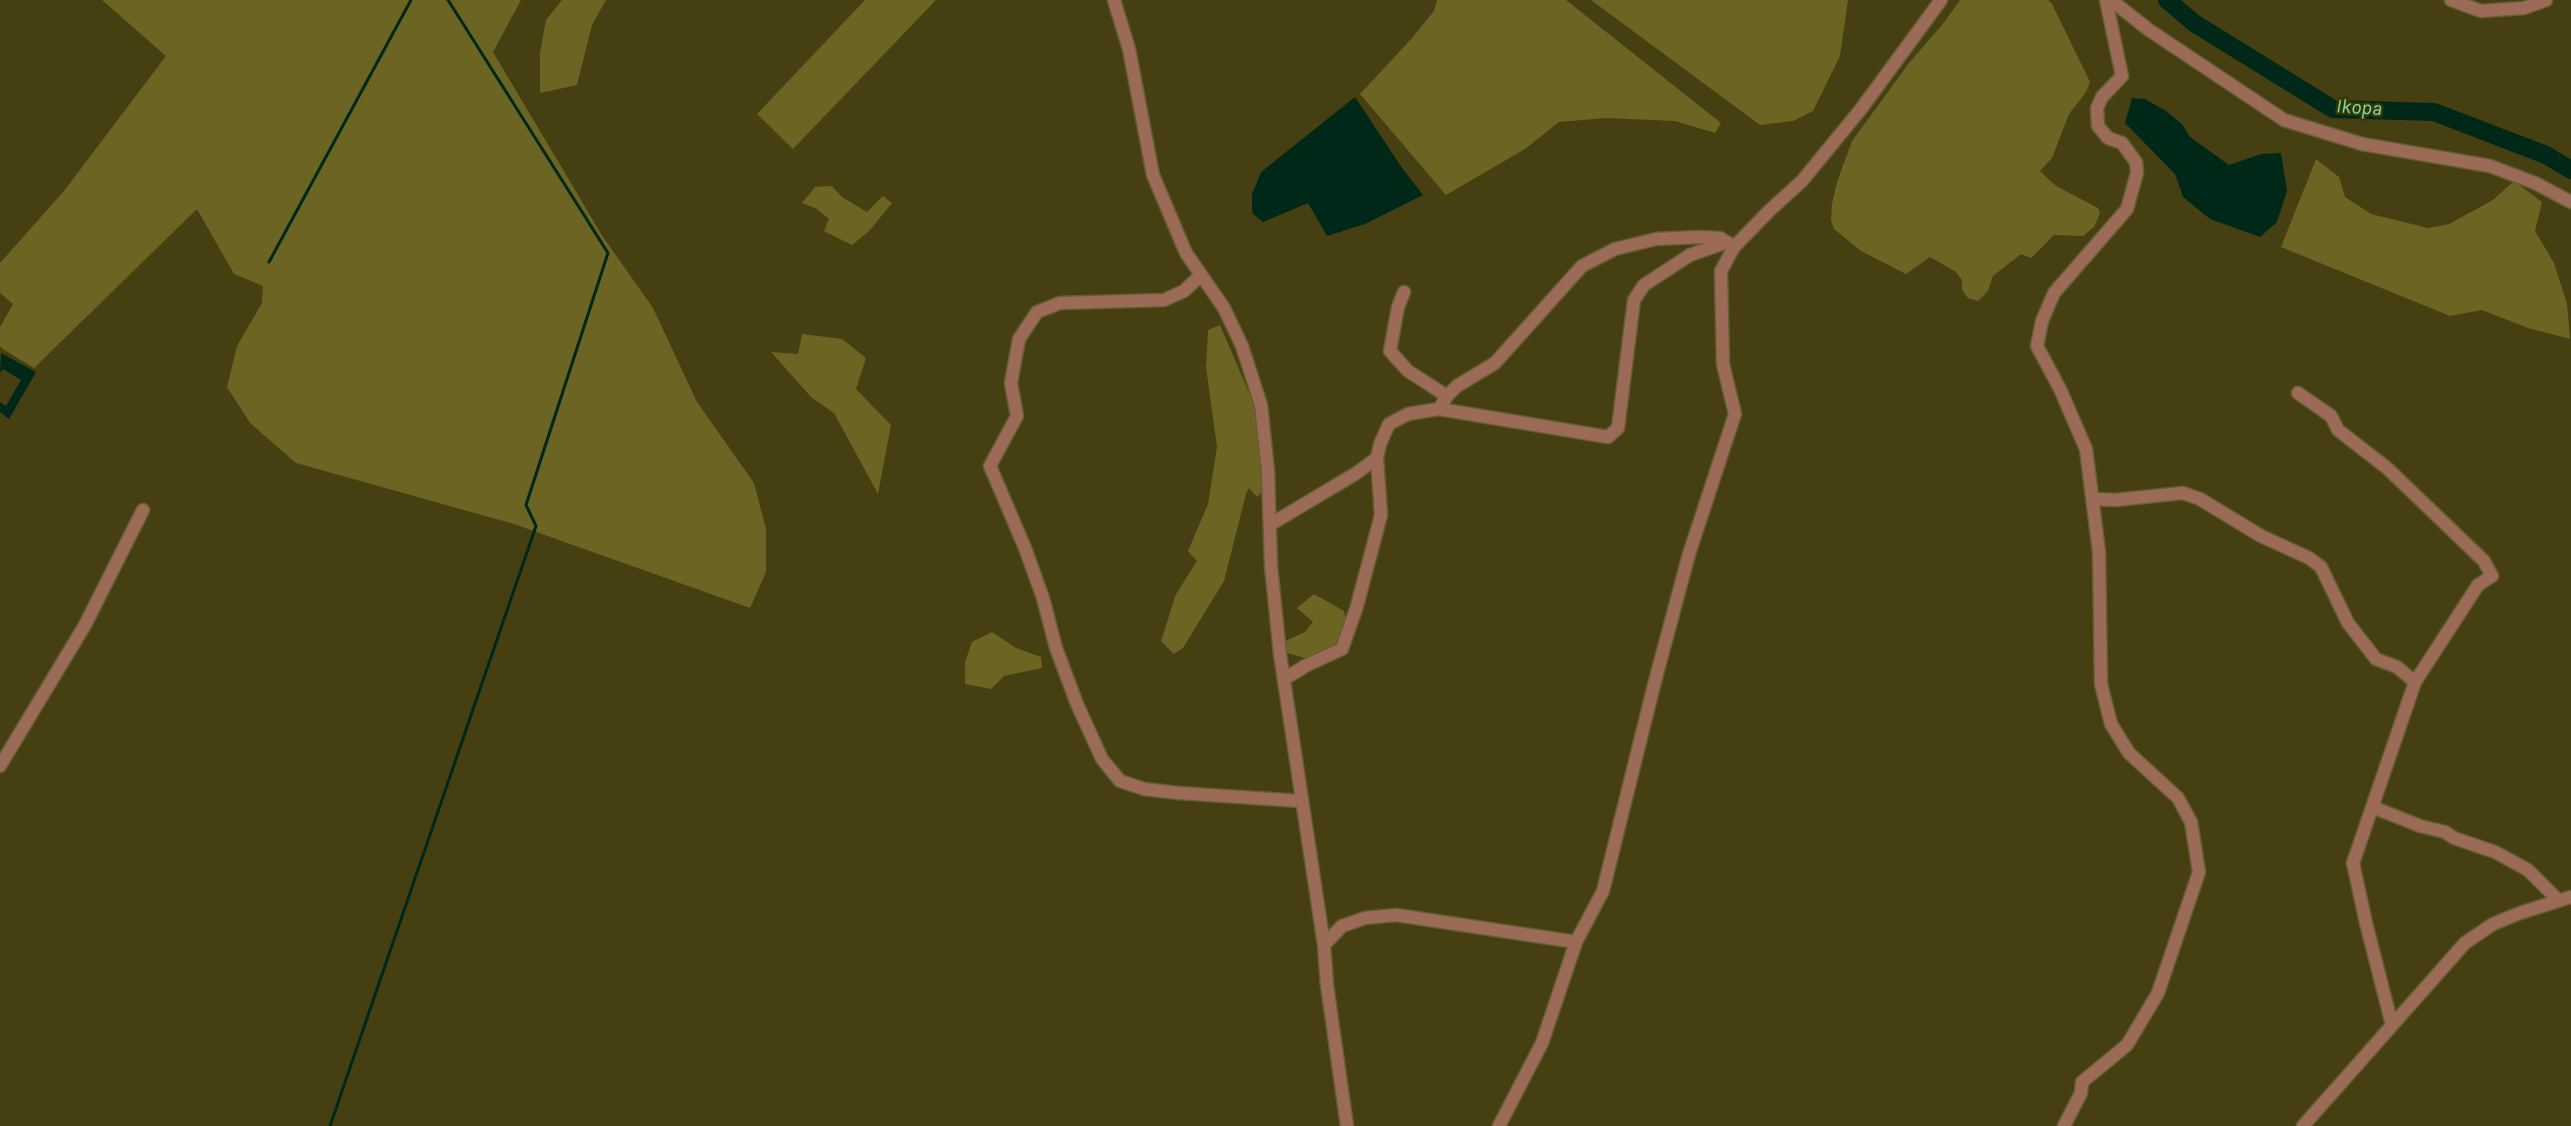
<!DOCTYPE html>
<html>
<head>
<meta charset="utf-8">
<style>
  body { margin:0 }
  canvas { display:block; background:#453f11 }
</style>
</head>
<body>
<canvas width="2571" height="1126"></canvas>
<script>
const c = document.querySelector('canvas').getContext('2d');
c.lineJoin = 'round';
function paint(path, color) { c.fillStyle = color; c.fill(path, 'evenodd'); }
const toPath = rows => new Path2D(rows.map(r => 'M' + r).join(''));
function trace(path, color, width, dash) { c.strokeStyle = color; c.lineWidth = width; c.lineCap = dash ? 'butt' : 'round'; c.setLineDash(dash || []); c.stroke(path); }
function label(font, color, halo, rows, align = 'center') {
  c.font = font + ' Karla,sans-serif'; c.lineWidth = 5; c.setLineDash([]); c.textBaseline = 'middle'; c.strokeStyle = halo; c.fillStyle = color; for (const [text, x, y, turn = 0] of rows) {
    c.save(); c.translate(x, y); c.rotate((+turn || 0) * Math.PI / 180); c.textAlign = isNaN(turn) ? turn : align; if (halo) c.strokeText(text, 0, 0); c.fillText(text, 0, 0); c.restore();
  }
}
paint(toPath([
  [102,0,521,0,493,52,603,237,653,308,697,402,754,483,766,529,766,572,750,608,514,524,296,463,250,423,227,387,237,346,262,303,263,286,234,274,197,209,34,368,3,349,0,346,0,327,13,304,0,293,0,263,64,191,166,56],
  [562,0,606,0,592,25,577,85,540,93,540,53,546,20],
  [865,0,936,0,793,149,757,114],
  [1437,0,1566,0,1721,123,1715,133,1675,121,1606,118,1559,122,1525,149,1446,195,1360,94,1412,38,1434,11],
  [1591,0,1848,0,1840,56,1813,111,1793,121,1760,125],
  [1960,0,2048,0,2052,4,2090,82,2086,92,2069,114,2052,158,2040,171,2056,186,2098,208,2100,213,2094,227,2083,236,2054,235,2031,258,2021,254,1993,276,1988,291,1978,301,1968,298,1962,290,1962,280,1956,272,1930,257,1906,274,1861,251,1834,229,1831,220,1832,204,1837,182,1852,141,1909,63,1942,25],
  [2316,159,2339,177,2345,197,2371,214,2428,228,2449,224,2493,200,2514,181,2542,202,2535,231,2554,263,2567,304,2570,339,2528,328,2482,310,2450,316,2281,247],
  [832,186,842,197,867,212,883,196,892,203,870,230,852,245,824,231,829,219,817,209,802,203,815,187],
  [1220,325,1253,402,1260,435,1265,489,1257,497,1249,488,1246,494,1224,581,1183,648,1174,654,1161,641,1176,594,1197,561,1188,551,1208,504,1217,447,1206,367,1208,330],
  [802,334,842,339,866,358,856,389,891,425,878,494,834,413,812,398,771,352,798,354],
  [1314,594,1344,611,1347,626,1337,648,1312,660,1287,653,1283,642,1305,632,1313,622,1297,608],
  [992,632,1016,648,1041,657,1042,668,1004,676,991,689,965,684,965,662,972,642]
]), '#6c6423');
paint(toPath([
  [1355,97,1402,168,1423,195,1365,224,1327,236,1308,203,1263,222,1252,213,1252,194,1261,172],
  [2132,98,2145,99,2166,111,2182,124,2190,137,2229,165,2261,154,2281,153,2287,191,2277,222,2260,237,2210,219,2183,197,2175,174,2125,123],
  [1,353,36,372,9,419,0,412,0,402,6,406,21,380,3,369,0,373]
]), '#002818');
trace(toPath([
  [269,262,411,0],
  [330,1126,536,526,526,505,608,253,448,0]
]), '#002818', 3);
trace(toPath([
  [2167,0,2194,23,2333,109,2434,112,2546,155,2571,170]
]), '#002818', 18);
const minor = toPath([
  [1114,0,1129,49,1153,175,1186,253,1224,308,1242,346,1261,405,1268,471,1271,566,1280,654,1324,945,1327,985,1347,1126],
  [2111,0,2149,30,2284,120,2362,144,2490,166,2535,183,2571,202],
  [2451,0,2481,11,2524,8,2546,0],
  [1200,276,1184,291,1164,300,1060,303,1037,312,1019,339,1011,383,1017,416,990,466,1025,548,1043,598,1056,648,1077,704,1102,759,1120,781,1144,789,1178,793,1301,801],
  [1404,292,1398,307,1390,351,1408,371,1447,396],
  [2298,393,2331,416,2338,430,2387,468,2484,561,2492,576,2478,585,2415,682,2353,863,2366,923,2392,1025],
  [1439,409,1608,437,1618,428,1634,300,1644,285,1690,255,1727,242],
  [2094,499,2115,500,2183,493,2200,499,2261,536,2309,558,2321,567,2348,623,2376,659,2397,667,2415,682],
  [1271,524,1355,474,1377,458,1380,444,1389,424,1408,414,1439,409,1447,396,1457,386,1495,363,1582,266,1615,249,1656,239,1699,237,1720,238,1734,247],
  [1284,679,1307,665,1342,649,1357,606,1381,515,1377,458],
  [0,766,85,625,143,510],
  [2374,801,2375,808,2420,826,2445,832,2454,838,2495,852,2528,870,2558,900],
  [1324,945,1342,926,1365,918,1396,915,1576,942],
  [1499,1126,1542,1043,1576,942,1603,891,1654,685,1689,554,1735,414,1723,364,1721,271,1734,247,1770,210,1802,181,1861,109,1941,0],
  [2064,1126,2081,1093,2082,1082,2127,1045,2158,993,2199,872,2191,822,2178,798,2129,753,2111,724,2101,684,2099,552,2086,449,2060,389,2037,346,2042,321,2054,293,2127,209,2137,173,2136,162,2122,143,2108,138,2098,126,2097,108,2102,97,2122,76,2106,0]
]);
const tertiary = toPath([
  [2303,1126,2465,943,2493,924,2520,913,2571,897]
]);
trace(minor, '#645e31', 15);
trace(tertiary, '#645e31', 15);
trace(minor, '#9c6b58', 12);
trace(tertiary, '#9c6b58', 12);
label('italic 20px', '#75e2b0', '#3b3504', [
  ["Ikopa",2359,108,4]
]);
</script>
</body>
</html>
